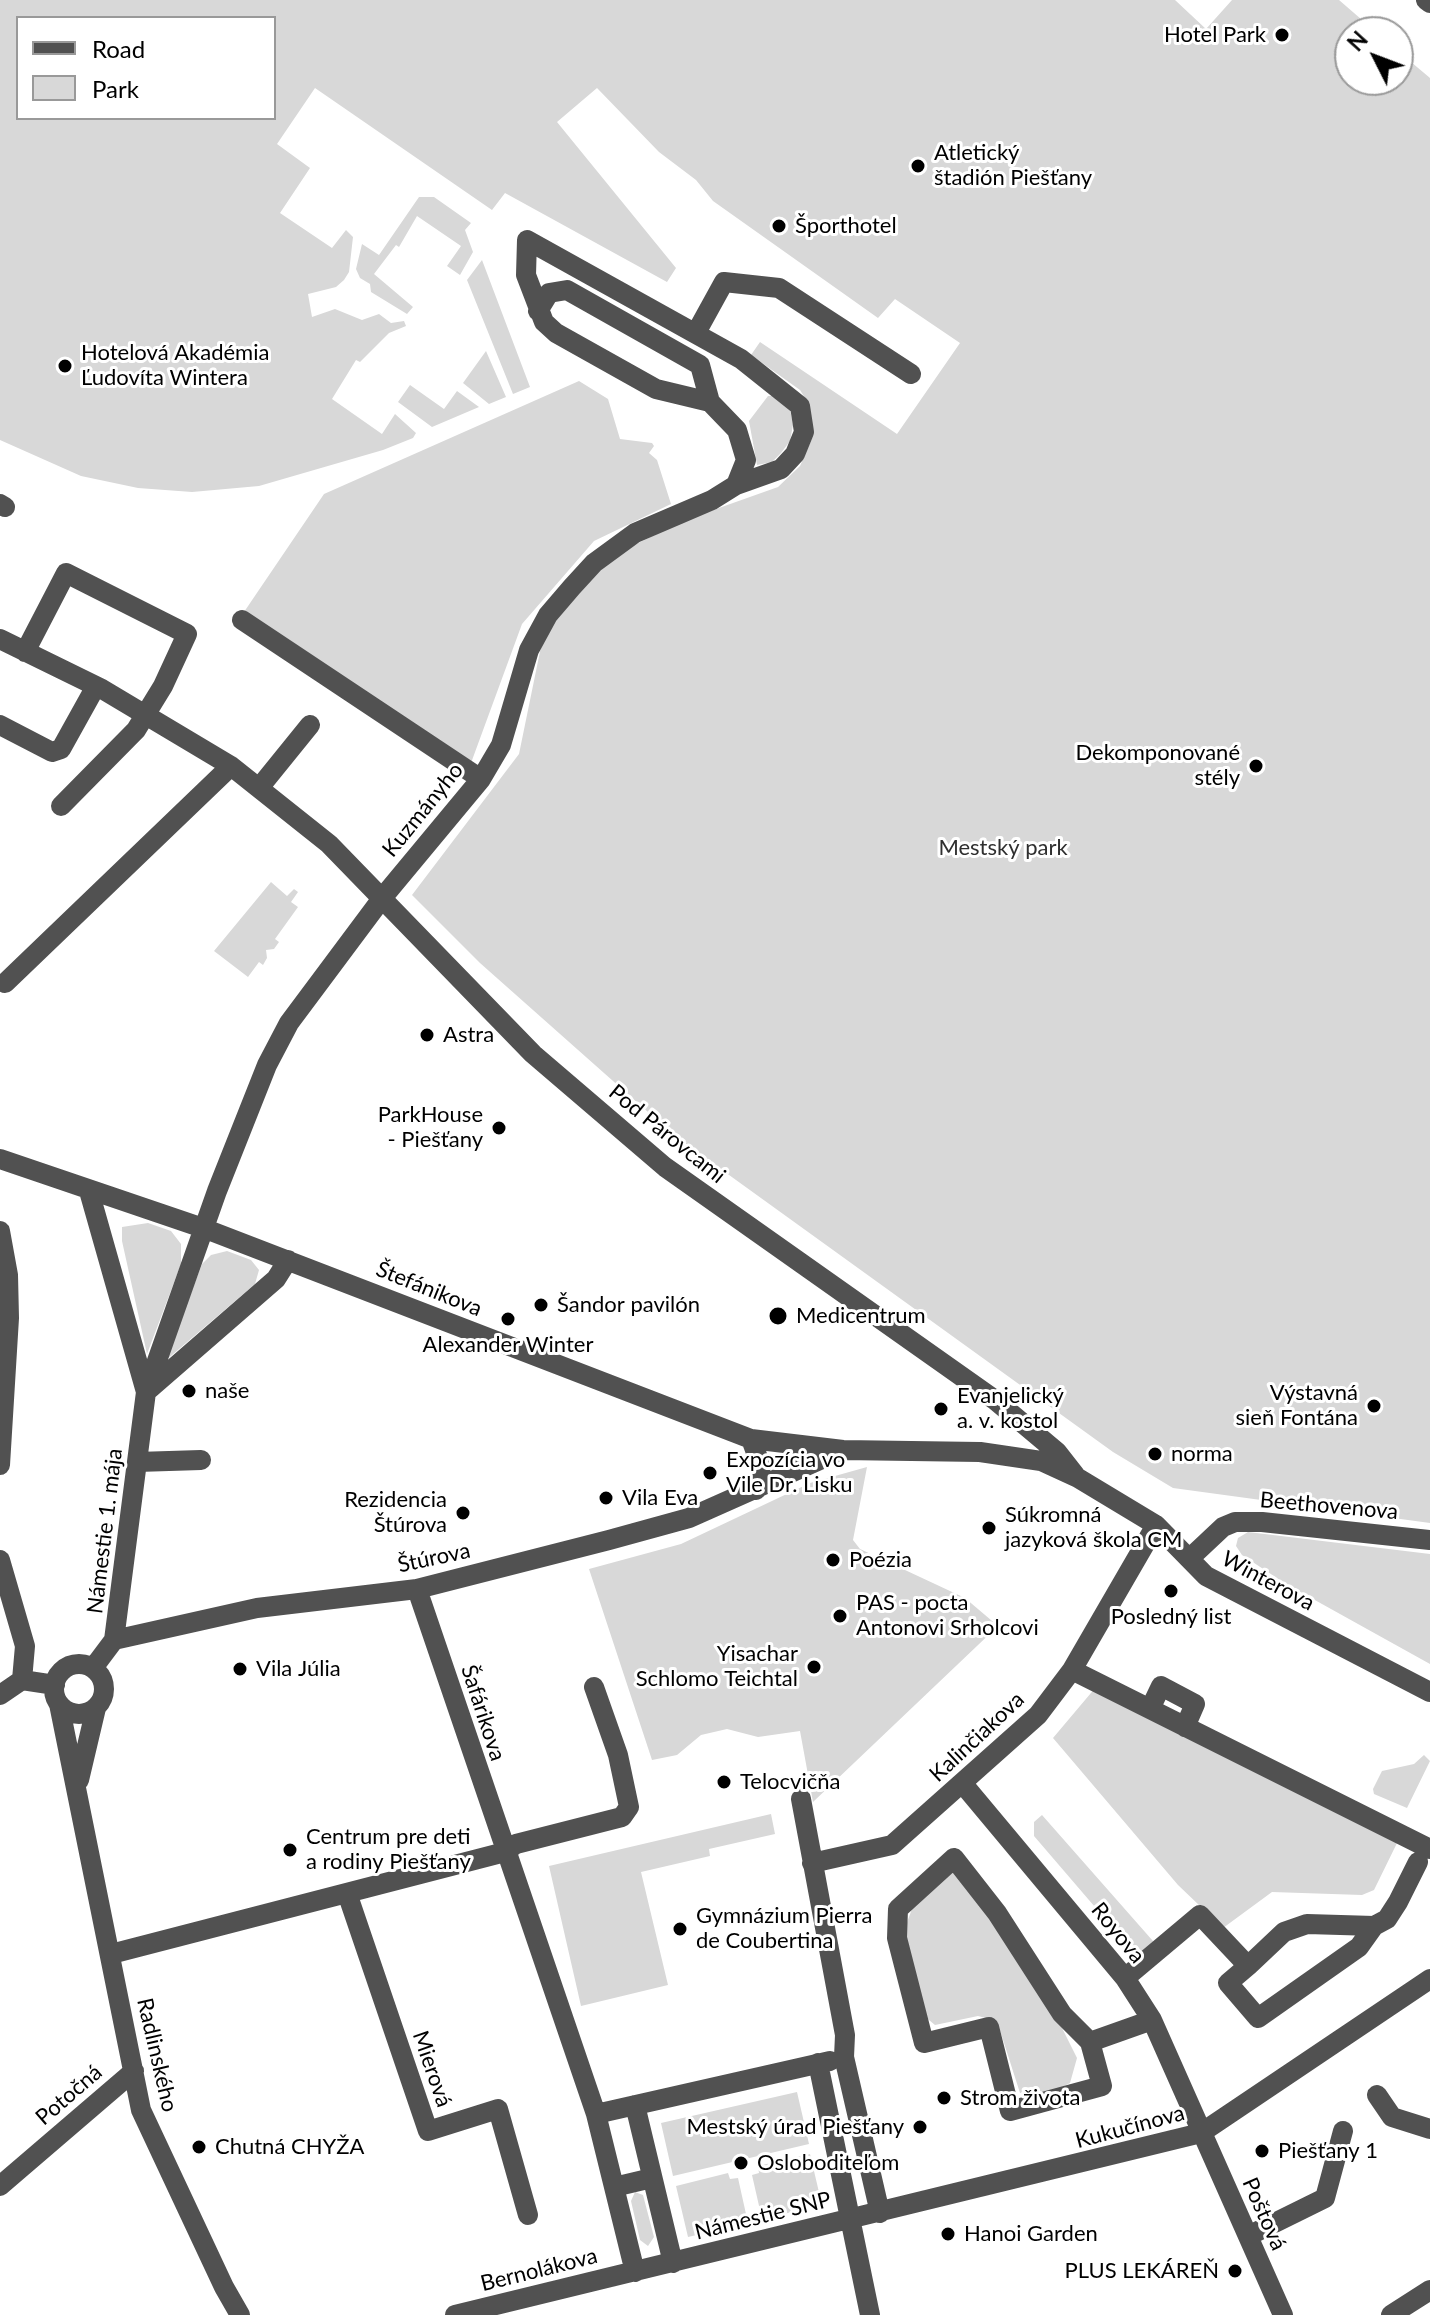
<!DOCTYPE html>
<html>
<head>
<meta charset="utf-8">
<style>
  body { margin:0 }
  #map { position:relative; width:1430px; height:2315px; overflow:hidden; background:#fff; font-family:Lato,sans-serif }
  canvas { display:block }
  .legend { position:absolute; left:16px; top:16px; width:260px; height:104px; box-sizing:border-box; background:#fff; border:2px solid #999; margin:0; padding:10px 14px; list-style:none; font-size:24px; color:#000 }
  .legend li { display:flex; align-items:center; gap:16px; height:40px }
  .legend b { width:40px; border:2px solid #999 }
  .north { position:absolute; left:1334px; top:16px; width:80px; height:80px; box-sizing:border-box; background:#fff; border:2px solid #999; border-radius:50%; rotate:312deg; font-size:22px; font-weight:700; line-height:32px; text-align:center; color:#000 }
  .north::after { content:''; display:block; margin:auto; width:28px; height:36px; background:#000; clip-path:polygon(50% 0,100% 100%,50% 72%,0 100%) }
</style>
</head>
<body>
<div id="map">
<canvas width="1430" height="2315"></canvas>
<ul class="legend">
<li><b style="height:10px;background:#515151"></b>Road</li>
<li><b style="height:22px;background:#d8d8d8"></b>Park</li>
</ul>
<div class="north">N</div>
</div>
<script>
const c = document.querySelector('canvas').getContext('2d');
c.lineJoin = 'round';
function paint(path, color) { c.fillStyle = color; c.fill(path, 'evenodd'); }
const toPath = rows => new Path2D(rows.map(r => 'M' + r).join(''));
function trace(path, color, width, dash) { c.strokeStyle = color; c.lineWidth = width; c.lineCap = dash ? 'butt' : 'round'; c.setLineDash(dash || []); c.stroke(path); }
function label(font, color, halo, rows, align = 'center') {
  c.font = font + ' Lato,sans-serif'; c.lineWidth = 6; c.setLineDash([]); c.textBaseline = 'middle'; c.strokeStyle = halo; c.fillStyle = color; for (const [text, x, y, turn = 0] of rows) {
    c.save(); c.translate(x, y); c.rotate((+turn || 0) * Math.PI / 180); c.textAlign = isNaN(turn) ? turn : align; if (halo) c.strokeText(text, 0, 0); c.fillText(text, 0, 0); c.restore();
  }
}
paint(toPath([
  [0,0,1175,0,1206,29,1232,0,1339,0,1376,32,1350,32,1350,80,1398,80,1398,51,1430,78,1430,1523,1173,1488,1113,1452,675,1136,480,963,412,895,519,754,545,627,601,561,688,519,778,487,800,466,814,434,808,403,800,390,751,355,760,342,897,434,960,343,895,299,878,318,713,201,696,180,659,152,597,88,557,122,676,268,667,282,505,193,492,210,315,88,277,144,310,168,280,213,332,248,346,230,353,237,349,272,344,280,336,287,308,294,312,317,335,309,362,320,379,314,391,323,404,321,406,326,389,333,360,362,356,360,332,399,382,434,395,414,416,433,413,438,383,450,259,486,192,492,138,488,81,476,0,440],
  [18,18,274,18,274,118,18,118],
  [419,197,434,197,471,223,465,230,473,252,460,275,447,266,461,246,417,216,399,247,396,245,374,274,413,307,407,314,371,292,370,284,360,278,356,269,362,244,379,255],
  [482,260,530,387,513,394,467,280],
  [486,351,506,397,489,404,463,383],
  [579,381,608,399,620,439,652,443,654,446,649,453,657,460,671,504,594,541,522,624,471,763,244,612,324,494],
  [410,385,444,409,457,391,479,407,432,427,398,402],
  [768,396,780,396,790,409,793,425,790,441,781,453,772,462,757,465,749,421],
  [271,882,287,896,294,889,298,892,291,902,298,907,275,939,279,942,274,949,266,950,267,958,263,965,259,962,248,977,214,951],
  [148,1223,171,1231,181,1244,181,1264,147,1354,122,1241,122,1227],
  [227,1251,251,1260,259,1270,255,1284,165,1361,202,1264,211,1255],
  [867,1467,853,1540,860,1549,965,1598,998,1626,813,1802,800,1731,758,1737,727,1729,701,1735,677,1755,652,1760,589,1569,681,1544,810,1483],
  [1248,1532,1430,1554,1430,1664,1286,1584,1242,1555,1236,1546,1238,1538],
  [1096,1687,1398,1841,1374,1890,1362,1895,1272,1892,1223,1928,1178,1885,1053,1738],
  [1424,1755,1430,1761,1407,1808,1374,1794,1373,1789,1382,1771,1414,1764],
  [771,1814,775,1834,709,1849,710,1856,641,1872,668,1985,581,2006,549,1866],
  [1042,1815,1160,1949,1143,1963,1034,1836,1034,1822],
  [953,1865,1052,2008,1077,2058,1070,2083,1049,2094,1020,2093,997,2021,978,2016,935,2025,923,2015,902,1936,916,1898],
  [797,2092,809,2144,673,2176,661,2123],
  [810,2154,822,2205,762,2219,752,2175,759,2173,758,2166],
  [728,2173,730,2179,738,2178,748,2223,688,2237,676,2186],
  [635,2192,643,2195,654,2237,648,2246,640,2240,631,2201]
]), '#d8d8d8');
trace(toPath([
  [1426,0,1430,3],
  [538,311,549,293,567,290,700,365,710,402,737,430,746,460,736,485],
  [697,331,724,282,779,288,911,374],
  [0,504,5,507],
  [242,620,481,779],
  [0,639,102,689,231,766,329,844,533,1054,665,1167,995,1400,1057,1452,1075,1475],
  [25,652,66,573,187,634,163,686,136,730,61,806],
  [0,725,52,752,61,749,96,686],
  [259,788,310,725],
  [5,983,231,766],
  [0,1159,203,1228,751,1439,843,1450,980,1452,1041,1461,1078,1478,1156,1525,1206,1576,1430,1692],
  [89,1191,146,1392,276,1279,288,1260],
  [0,1231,8,1275,9,1318,0,1465],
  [751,1439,761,1466,756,1490],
  [137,1462,201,1460],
  [1190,1558,1223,1527,1235,1522,1262,1522,1430,1540],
  [0,1560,25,1646,22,1680],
  [417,1589,596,2114,635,2272],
  [114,1640,257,1608,417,1589,609,1540,689,1518,842,1450],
  '54 1689a25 25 0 1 1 50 0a25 25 0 1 1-50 0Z',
  [93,1668,114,1640,146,1392,217,1191,267,1065,289,1023,383,897,481,779,501,745,529,650,548,615,572,587,594,563,635,533,712,500,736,485,781,469,795,454,804,432,800,406,741,359,527,240,526,275,544,322,556,333,656,389,710,402],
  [1072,1670,1430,1849],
  [0,1695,22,1680,55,1685],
  [59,1704,141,2110,224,2287,240,2315],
  [1150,1709,1161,1686,1195,1704,1185,1727],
  [79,1780,96,1708],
  [963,1784,1125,1978,1152,2020,1283,2315],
  [801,1799,845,2035,844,2057,880,2213],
  [812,1863,892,1845,1038,1715,1072,1670,1156,1525],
  [347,1893,428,2131,498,2109,528,2215],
  [111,1954,505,1852,516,1844,622,1817,629,1807,618,1755,594,1687],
  [1248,1966,1228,1983,1258,2018,1359,1947,1374,1926],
  [1125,1978,1200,1915,1248,1966,1284,1932,1307,1924,1374,1926,1387,1919,1398,1902,1418,1862],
  [1090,2042,1062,2014,997,1913,954,1858,898,1909,897,1938,924,2043,989,2027,1010,2111,1102,2086,1090,2042,1152,2020],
  [818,2063,870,2315],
  [1377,2095,1392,2117,1430,2129],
  [635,2105,673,2263],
  [596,2114,830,2061],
  [0,2186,134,2071],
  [614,2187,652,2178],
  [1248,2236,1325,2198,1343,2131],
  [455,2315,1201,2133,1430,1979],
  [1391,2315,1430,2290]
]), '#515151', 20);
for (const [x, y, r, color] of [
  [1282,35,8,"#000"],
  [918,166,8,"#000"],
  [779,226,8,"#000"],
  [65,366,8,"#000"],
  [1256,766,8,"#000"],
  [427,1035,8,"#000"],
  [499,1128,8,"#000"],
  [541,1305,8,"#000"],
  [778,1316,10,"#000"],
  [508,1319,8,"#000"],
  [189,1391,8,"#000"],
  [1374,1406,8,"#000"],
  [941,1409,8,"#000"],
  [1155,1454,8,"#000"],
  [710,1473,8,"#000"],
  [606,1498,8,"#000"],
  [463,1513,8,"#000"],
  [989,1528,8,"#000"],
  [833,1560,8,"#000"],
  [1171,1591,8,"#000"],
  [840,1616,8,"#000"],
  [814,1667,8,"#000"],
  [240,1669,8,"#000"],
  [724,1782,8,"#000"],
  [290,1850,8,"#000"],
  [680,1929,8,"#000"],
  [944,2098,8,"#000"],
  [920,2127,8,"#000"],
  [199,2147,8,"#000"],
  [1262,2151,8,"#000"],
  [741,2163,8,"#000"],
  [948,2234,8,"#000"],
  [1235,2271,8,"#000"]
]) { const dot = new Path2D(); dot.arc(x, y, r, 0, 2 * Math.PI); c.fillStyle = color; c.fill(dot); trace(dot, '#fff', 3); }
label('22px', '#000', '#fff', [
  ["Hotel Park",1266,35,"right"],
  ["Atletický",934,153],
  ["štadión Piešťany",934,178],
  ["Športhotel",795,226],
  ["Hotelová Akadémia",81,353],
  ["Ľudovíta Wintera",81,378],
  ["Dekomponované",1240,753,"right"],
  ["stély",1240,778,"right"],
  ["Astra",443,1035],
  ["ParkHouse",483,1115,"right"],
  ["- Piešťany",483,1140,"right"],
  ["Šandor pavilón",557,1305],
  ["Medicentrum",796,1316],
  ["Alexander Winter",508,1345,"center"],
  ["naše",205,1391],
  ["Výstavná",1358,1393,"right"],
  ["sieň Fontána",1358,1418,"right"],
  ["Evanjelický",957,1396],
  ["a. v. kostol",957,1421],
  ["norma",1171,1454],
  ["Expozícia vo",726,1460],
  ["Vile Dr. Lisku",726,1485],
  ["Vila Eva",622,1498],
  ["Rezidencia",447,1500,"right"],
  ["Štúrova",447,1525,"right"],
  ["Súkromná",1005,1515],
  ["jazyková škola CM",1005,1540],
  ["Poézia",849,1560],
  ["PAS - pocta",856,1603],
  ["Antonovi Srholcovi",856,1628],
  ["Posledný list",1171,1617,"center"],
  ["Yisachar",798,1654,"right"],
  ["Schlomo Teichtal",798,1679,"right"],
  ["Vila Júlia",256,1669],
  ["Telocvičňa",740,1782],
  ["Centrum pre deti",306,1837],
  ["a rodiny Piešťany",306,1862],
  ["Gymnázium Pierra",696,1916],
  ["de Coubertina",696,1941],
  ["Strom života",960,2098],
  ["Mestský úrad Piešťany",904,2127,"right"],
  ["Chutná CHYŽA",215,2147],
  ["Piešťany 1",1278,2151],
  ["Osloboditeľom",757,2163],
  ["Hanoi Garden",964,2234],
  ["PLUS LEKÁREŇ",1219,2271,"right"]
], 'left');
label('22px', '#000', '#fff', [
  ["Kuzmányho",423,810,-51],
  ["Pod Párovcami",667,1134,39],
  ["Štefánikova",429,1289,22],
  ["Beethovenova",1329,1506,5],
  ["Námestie 1. mája",105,1531,-83],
  ["Štúrova",434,1558,-12],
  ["Winterova",1268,1581,28],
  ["Šafárikova",483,1713,72],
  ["Kalinčiakova",977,1737,-43],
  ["Royova",1118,1933,51],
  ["Radlinského",157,2055,77],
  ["Mierová",432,2069,71],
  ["Potočná",69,2095,-41],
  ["Kukučínova",1130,2127,-15],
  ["Poštová",1264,2214,66],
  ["Námestie SNP",763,2216,-14],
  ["Bernolákova",539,2270,-14]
]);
label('22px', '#2f2f2f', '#fff', [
  ["Mestský park",1003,848]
]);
</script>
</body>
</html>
